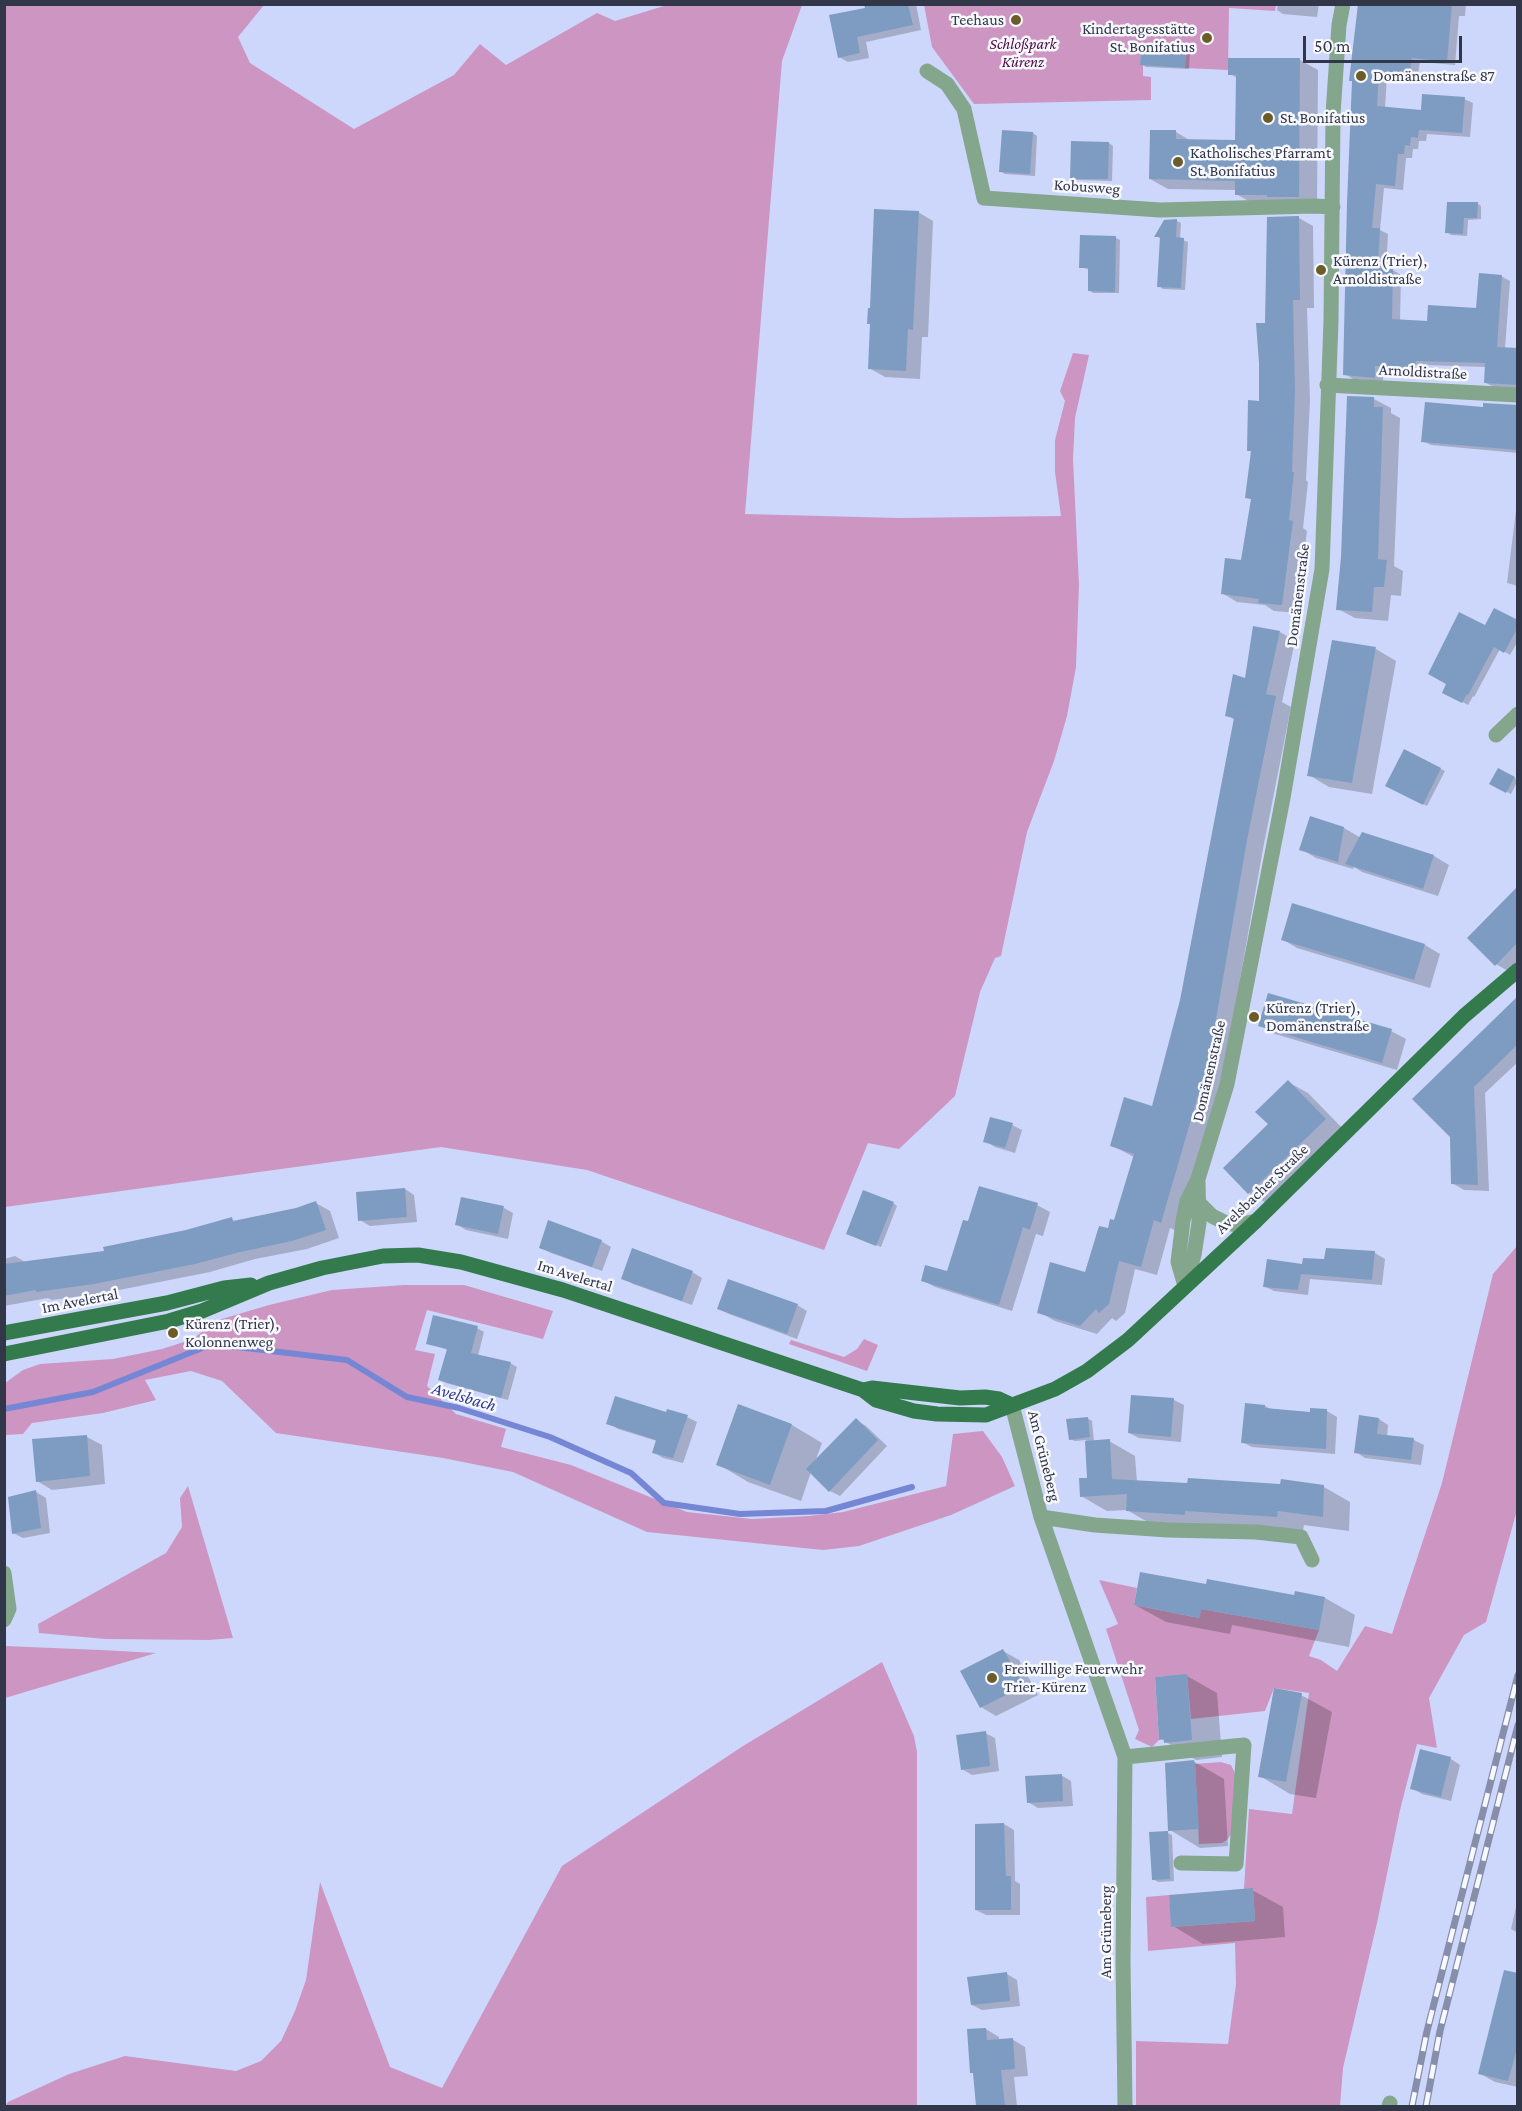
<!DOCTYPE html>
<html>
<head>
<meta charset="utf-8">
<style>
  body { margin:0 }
  #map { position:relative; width:1522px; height:2111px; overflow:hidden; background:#cdd7fb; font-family:"Crimson Pro",serif }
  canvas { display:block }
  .frame { position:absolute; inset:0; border:6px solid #313648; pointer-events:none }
  .scale { position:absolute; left:1303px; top:36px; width:159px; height:27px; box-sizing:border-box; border:3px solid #313648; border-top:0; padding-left:8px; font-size:18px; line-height:21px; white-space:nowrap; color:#313648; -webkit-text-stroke:4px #f8f9fe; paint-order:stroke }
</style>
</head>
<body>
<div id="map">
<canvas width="1522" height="2111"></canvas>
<div class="frame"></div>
<div class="scale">50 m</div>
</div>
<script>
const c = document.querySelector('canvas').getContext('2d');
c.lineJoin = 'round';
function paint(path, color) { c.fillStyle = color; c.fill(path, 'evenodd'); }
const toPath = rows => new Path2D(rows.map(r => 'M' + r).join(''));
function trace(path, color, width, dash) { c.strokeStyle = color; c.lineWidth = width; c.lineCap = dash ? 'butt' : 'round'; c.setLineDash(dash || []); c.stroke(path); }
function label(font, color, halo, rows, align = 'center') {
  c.font = font + ' "Crimson Pro",serif'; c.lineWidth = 5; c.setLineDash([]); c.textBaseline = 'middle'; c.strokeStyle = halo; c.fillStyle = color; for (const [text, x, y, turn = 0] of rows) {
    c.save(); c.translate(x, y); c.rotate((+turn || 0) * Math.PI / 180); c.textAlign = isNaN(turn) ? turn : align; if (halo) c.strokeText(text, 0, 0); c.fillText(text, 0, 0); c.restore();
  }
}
paint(toPath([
  [4,5,264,5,238,37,250,63,354,129,454,75,480,44,506,65,597,13,615,21,667,5,802,5,782,61,745,514,899,518,1061,516,1055,472,1055,440,1065,401,1060,391,1073,353,1089,355,1075,418,1073,459,1079,585,1076,667,1067,716,1054,761,1027,832,1001,956,995,958,980,992,955,1096,899,1149,868,1143,824,1250,587,1170,441,1147,5,1207],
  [924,5,1276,5,1275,11,1229,8,1228,70,1185,68,1186,45,1141,43,1140,65,1143,65,1143,76,1151,77,1151,100,974,104,932,47],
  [1517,1246,1517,1510,1486,1622,1464,1635,1429,1698,1437,1748,1417,1744,1400,1810,1377,1923,1343,2068,1340,2106,1136,2106,1136,2041,1228,2044,1236,1984,1235,1943,1148,1951,1146,1897,1169,1895,1172,1927,1255,1921,1253,1889,1244,1889,1249,1809,1292,1814,1309,1693,1274,1688,1265,1711,1191,1719,1187,1675,1155,1677,1159,1740,1152,1747,1135,1739,1139,1730,1106,1629,1118,1624,1099,1580,1137,1588,1134,1605,1199,1618,1201,1609,1319,1630,1309,1656,1321,1660,1337,1671,1365,1626,1392,1634,1442,1483,1493,1274],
  [404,1285,464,1285,553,1311,543,1339,427,1310,415,1350,435,1354,427,1386,456,1414,506,1429,501,1447,571,1465,687,1512,752,1519,809,1516,843,1512,946,1486,953,1434,983,1431,1002,1457,1015,1486,951,1515,859,1546,823,1550,647,1532,513,1472,443,1458,276,1433,222,1381,191,1371,145,1380,156,1400,103,1413,32,1423,23,1434,5,1435,5,1383,23,1370,40,1364,113,1359,162,1349,193,1339,215,1321,269,1305,332,1290],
  [864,1339,878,1345,867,1371,789,1344,791,1340,844,1357,857,1349],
  [188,1486,233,1638,209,1640,105,1639,39,1633,38,1624,166,1553,182,1527,180,1498],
  [5,1646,101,1650,156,1653,5,1698],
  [882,1662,914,1736,917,1752,917,2106,5,2106,8,2102,69,2074,125,2056,236,2071,261,2061,281,2041,295,2011,306,1980,320,1882,390,2067,442,2088,562,1866,743,1746],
  [1221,1762,1231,1765,1237,1777,1234,1830,1227,1840,1222,1843,1199,1844,1195,1764]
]), '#cd96c2');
paint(toPath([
  [866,4,916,4,921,30,866,42,869,58,848,62,839,57,867,9],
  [1278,4,1319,4,1317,17,1283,14,1277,10],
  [1360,4,1466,4,1465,16,1459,16,1455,65,1420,62,1417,79,1387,76,1385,108,1422,111,1464,99,1473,103,1470,137,1427,134,1426,141,1419,141,1418,149,1413,149,1412,158,1406,158,1403,190,1384,188,1380,230,1388,234,1386,270,1393,270,1401,275,1400,321,1429,322,1478,309,1501,276,1510,281,1505,349,1518,349,1518,389,1494,387,1486,383,1486,367,1424,365,1423,371,1383,370,1383,381,1353,379,1345,374,1354,82,1351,80],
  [1185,47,1190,49,1189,69,1146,67,1141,64],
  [1300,60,1318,70,1317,206,1254,204,1236,194,1236,190,1168,189,1150,179,1176,132,1191,141,1237,142,1237,78,1230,74],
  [1003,131,1033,133,1037,136,1035,176,1005,174,1000,171],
  [1109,143,1113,146,1112,181,1076,180,1072,178],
  [1477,203,1481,206,1481,219,1468,220,1467,236,1451,235,1447,232],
  [918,212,933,221,928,337,922,337,920,379,885,377,869,368,871,325,869,323],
  [1299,218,1313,226,1314,308,1307,308,1310,401,1306,480,1308,482,1303,528,1307,531,1297,613,1274,611,1265,605,1237,602,1222,593,1243,562,1252,500,1247,497,1252,452,1248,450,1260,403,1266,324],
  [1165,221,1177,221,1181,223,1180,239,1188,242,1185,290,1163,289,1159,286,1161,239,1156,236],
  [1082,237,1116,238,1120,240,1119,293,1093,293,1089,290,1090,270,1081,267],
  [1374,399,1391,408,1391,413,1400,418,1394,566,1403,571,1401,596,1391,595,1388,621,1355,618,1338,609],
  [1518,406,1518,453,1431,445,1423,441,1484,408],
  [1517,502,1518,502,1518,586,1507,583],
  [1518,622,1518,641,1510,655,1500,649,1474,697,1473,696,1468,705,1444,692],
  [1280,632,1295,641,1282,702,1291,707,1263,849,1225,1064,1177,1231,1170,1228,1157,1275,1135,1269,1125,1313,1116,1321,1112,1318,1097,1334,1055,1321,1039,1312,1086,1274,1115,1221,1134,1157,1111,1145,1153,1108,1176,1026,1235,720,1226,715,1246,679],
  [1376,649,1396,661,1372,794,1329,787,1309,775],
  [1405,751,1445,771,1427,806,1387,785],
  [1498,770,1518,780,1511,794,1491,784],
  [1344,828,1361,838,1434,856,1449,865,1438,896,1362,872,1354,867,1353,869,1316,858,1301,849],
  [1518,888,1518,962,1508,971,1496,964],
  [1282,939,1425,945,1440,954,1430,988,1297,948],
  [1518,997,1518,1062,1485,1093,1489,1191,1464,1190,1452,1183,1452,1137,1414,1099],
  [1260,1025,1391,1031,1406,1039,1397,1070,1275,1034],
  [1288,1082,1308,1093,1345,1131,1270,1205,1249,1193,1225,1168,1270,1124],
  [1012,1125,1022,1130,1015,1153,995,1147,985,1141],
  [405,1189,414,1195,417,1222,370,1226,360,1220],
  [316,1203,330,1211,339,1238,307,1249,255,1259,210,1272,109,1292,52,1300,48,1298,4,1306,4,1259,15,1256,27,1263,105,1252,231,1219,236,1222,296,1210],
  [893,1203,897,1206,881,1247,852,1235],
  [1037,1205,1050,1212,1043,1236,1036,1234,1012,1311,935,1287,922,1280,948,1273,969,1223],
  [504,1208,513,1213,508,1239,466,1230,456,1224],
  [601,1241,611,1247,602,1271,551,1253,541,1248],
  [1328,1249,1375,1253,1385,1259,1382,1285,1310,1279,1308,1295,1274,1291,1264,1286,1303,1266,1325,1261],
  [692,1272,702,1278,692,1305,633,1284,623,1278],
  [797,1305,807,1311,797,1339,729,1314,719,1309],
  [477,1328,484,1332,478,1356,510,1363,517,1367,508,1400,446,1383,440,1379,448,1350,427,1343],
  [1133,1396,1174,1400,1184,1405,1181,1442,1139,1438,1129,1433],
  [739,1406,792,1425,822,1443,815,1462,856,1420,866,1426,887,1446,840,1496,830,1491,811,1472,801,1501,748,1482,718,1464],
  [1265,1406,1272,1410,1311,1413,1312,1409,1327,1411,1337,1417,1335,1454,1252,1447,1242,1442],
  [667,1413,687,1417,697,1422,683,1463,663,1458,653,1452,657,1441,618,1429,608,1423],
  [1087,1418,1092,1421,1094,1442,1109,1441,1135,1456,1137,1482,1189,1485,1324,1487,1350,1502,1349,1531,1304,1525,1303,1531,1153,1525,1127,1510,1107,1511,1081,1496,1088,1479,1086,1440,1075,1441,1070,1439],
  [1379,1419,1388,1425,1387,1437,1414,1440,1424,1445,1421,1465,1365,1458,1356,1452],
  [87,1437,102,1445,105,1484,52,1490,37,1481,33,1441],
  [36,1492,46,1498,50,1533,23,1538,13,1533],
  [1207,1585,1295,1597,1325,1598,1355,1615,1349,1647,1232,1625,1230,1634,1166,1622,1135,1605],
  [1003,1651,1019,1660,1038,1695,996,1716,981,1707],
  [1187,1676,1217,1693,1222,1757,1196,1760,1161,1739],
  [1301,1695,1332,1712,1316,1798,1290,1794,1260,1776],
  [985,1733,995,1738,999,1771,972,1775,962,1769],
  [1421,1751,1451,1759,1460,1765,1451,1801,1422,1794,1412,1788],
  [1193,1761,1224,1779,1228,1846,1200,1848,1170,1830],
  [1061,1775,1071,1781,1073,1806,1038,1808,1028,1802],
  [1004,1824,1014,1830,1015,1881,1020,1884,1020,1915,986,1915,976,1910],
  [1168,1833,1172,1835,1174,1881,1158,1882,1153,1879],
  [1252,1890,1283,1907,1285,1937,1203,1944,1173,1926],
  [1518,1898,1518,1933,1511,1929],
  [1007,1974,1017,1980,1020,2006,982,2010,972,2005],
  [1518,1975,1518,2087,1495,2082,1479,2073],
  [986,2029,999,2037,999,2041,1012,2039,1025,2047,1028,2076,1014,2077,1017,2106,978,2106,974,2073]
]), '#0003');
trace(toPath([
  [4,1409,93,1392,212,1344,347,1360,407,1397,459,1408,550,1437,631,1473,664,1503,740,1514,826,1511,912,1487]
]), '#7486d4', 6);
paint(toPath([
  [864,4,908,4,913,25,857,37,860,53,838,58,829,15,865,8],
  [1358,4,1452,4,1447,62,1412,58,1409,75,1379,73,1377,106,1421,110,1422,94,1465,97,1462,133,1419,130,1418,138,1411,137,1410,146,1405,145,1404,154,1398,154,1395,186,1376,184,1372,228,1380,228,1378,268,1393,269,1392,319,1427,321,1428,305,1476,308,1479,273,1502,275,1497,347,1518,348,1518,385,1484,383,1485,363,1416,361,1415,368,1375,366,1375,378,1343,375,1347,203,1352,81,1349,81],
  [1141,43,1186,45,1185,68,1140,65],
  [1228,58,1300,58,1299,197,1267,197,1267,195,1235,195,1235,181,1149,179,1150,130,1176,130,1176,139,1235,140,1236,75,1228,75],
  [1002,130,1033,132,1030,174,999,172],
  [1071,141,1109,142,1108,179,1070,179],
  [1447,202,1478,202,1477,218,1464,218,1463,234,1445,233],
  [874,209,919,211,913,330,908,329,906,371,868,369,870,324,867,324,868,308,870,308],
  [1299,216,1300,300,1293,300,1295,392,1292,472,1294,472,1289,520,1293,521,1282,605,1258,603,1259,599,1221,594,1225,558,1241,560,1251,499,1245,498,1251,451,1247,451,1248,400,1259,401,1259,363,1256,323,1265,323,1267,217],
  [1177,219,1176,237,1184,238,1181,288,1157,287,1160,237,1154,237,1164,220],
  [1080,235,1116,236,1115,292,1088,291,1088,268,1079,268],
  [1347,396,1374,397,1374,407,1383,407,1378,559,1387,560,1384,587,1374,587,1372,612,1336,610,1341,557],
  [1425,402,1483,407,1483,403,1518,405,1518,450,1421,442],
  [1494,608,1518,620,1518,627,1504,653,1494,647,1468,695,1467,694,1462,703,1442,693,1446,684,1428,674,1459,612,1485,625],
  [1253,626,1280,631,1266,694,1276,696,1247,840,1210,1054,1161,1223,1154,1220,1141,1267,1119,1261,1109,1304,1099,1313,1096,1309,1080,1326,1037,1313,1050,1262,1085,1272,1099,1226,1108,1228,1110,1219,1114,1220,1134,1154,1110,1146,1124,1097,1152,1106,1180,1000,1234,718,1225,716,1233,674,1245,678],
  [1332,640,1376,647,1352,783,1307,776],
  [1404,749,1441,768,1423,805,1385,786],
  [1498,768,1515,777,1506,793,1489,784],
  [1310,816,1344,827,1338,862,1299,850],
  [1362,832,1434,855,1423,889,1345,864],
  [1518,886,1518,942,1495,966,1467,938],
  [1292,903,1425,944,1414,980,1281,940],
  [1268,993,1392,1029,1382,1063,1258,1026],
  [1518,996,1518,1044,1474,1087,1478,1185,1451,1184,1450,1137,1412,1099],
  [1288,1080,1326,1119,1248,1194,1223,1168,1268,1124,1255,1112],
  [990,1117,1013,1123,1005,1148,983,1142],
  [979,1186,1038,1203,1030,1230,1023,1227,999,1305,921,1281,925,1265,947,1271,963,1220,968,1221],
  [405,1188,407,1217,358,1221,356,1192],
  [863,1190,894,1202,876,1246,846,1234],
  [461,1197,504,1206,498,1234,455,1225],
  [316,1201,326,1230,292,1241,240,1252,195,1264,94,1284,36,1292,36,1290,4,1296,4,1264,104,1251,103,1247,186,1230,232,1217,233,1221,296,1208],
  [548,1220,602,1240,592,1267,539,1248],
  [632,1248,693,1271,682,1301,621,1279],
  [1326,1248,1375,1251,1372,1280,1301,1274,1298,1290,1263,1287,1267,1259,1302,1264,1303,1258,1324,1259],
  [728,1279,798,1304,787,1334,717,1309],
  [433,1315,478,1326,471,1353,511,1362,501,1398,438,1380,447,1349,426,1344],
  [1131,1395,1174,1398,1171,1437,1128,1433],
  [615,1396,666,1412,667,1409,688,1415,673,1458,652,1453,656,1440,606,1424],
  [1245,1403,1265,1405,1265,1408,1310,1412,1310,1408,1327,1409,1326,1449,1241,1443],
  [738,1404,792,1424,770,1485,716,1465],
  [1359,1415,1379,1418,1377,1434,1414,1438,1411,1460,1354,1453],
  [1088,1417,1090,1437,1069,1440,1066,1419],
  [856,1418,878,1440,829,1492,806,1469],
  [87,1435,90,1476,36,1482,32,1439],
  [1110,1439,1112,1479,1187,1483,1188,1478,1280,1484,1281,1479,1324,1485,1323,1517,1278,1511,1277,1517,1185,1511,1185,1515,1126,1511,1127,1494,1080,1497,1079,1478,1087,1478,1085,1441],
  [36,1490,41,1528,12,1534,8,1497],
  [1140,1572,1206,1584,1207,1579,1294,1595,1295,1591,1325,1597,1319,1630,1201,1609,1200,1618,1134,1605],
  [1003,1649,1024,1686,980,1708,960,1671],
  [1187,1674,1192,1740,1164,1743,1164,1739,1159,1740,1155,1677],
  [1274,1688,1302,1693,1286,1782,1258,1777],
  [986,1731,990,1766,961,1770,956,1735],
  [1420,1749,1451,1757,1441,1797,1410,1789],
  [1194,1760,1195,1764,1199,1829,1168,1831,1165,1763],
  [1062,1774,1063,1801,1027,1803,1025,1776],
  [1004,1823,1006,1876,1011,1876,1011,1910,975,1910,975,1824],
  [1168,1831,1170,1879,1152,1880,1149,1832],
  [1253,1888,1255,1921,1171,1927,1169,1895],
  [1504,1970,1518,1973,1518,2045,1508,2081,1478,2074],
  [1007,1972,1010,2001,971,2005,967,1977],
  [986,2028,987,2040,1013,2038,1015,2069,1001,2070,1005,2106,976,2106,973,2073,970,2073,967,2029]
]), '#7e9cc1');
trace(toPath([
  [927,71,947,84,964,109,984,198,1160,210,1314,206,1333,207],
  [1327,385,1518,395],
  [1496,735,1518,714],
  [1199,1203,1212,1216,1226,1223,1238,1225,1256,1221],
  [1185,1286,1178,1262,1183,1221,1187,1201,1198,1179,1227,1084,1283,798,1322,569,1331,321,1333,114,1339,25,1343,4],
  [1185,1286,1194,1255,1199,1223,1198,1182],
  [1012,1405,1041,1517,1125,1757,1123,1961,1125,2106],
  [1041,1517,1095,1525,1168,1530,1256,1532,1301,1537,1312,1560],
  [4,1573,9,1609,4,1620],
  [1125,1757,1244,1745,1236,1864,1181,1863],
  [1389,2106,1390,2103]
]), '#83a68d', 15);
trace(toPath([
  [4,1333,167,1303,224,1288,251,1285],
  [4,1354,169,1321,202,1311,269,1283,322,1268,383,1256,418,1255,461,1262,563,1290,863,1390,876,1400,914,1411,937,1414,986,1415,1055,1389,1087,1371,1128,1340,1256,1221,1464,1016,1518,970],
  [863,1390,872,1388,960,1398,985,1397,999,1399,1012,1405]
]), '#337b4d', 15);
const rail = toPath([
  [1412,2106,1427,2031,1518,1675],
  [1426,2106,1440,2031,1518,1725]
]);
trace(rail, '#868eaa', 7);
trace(rail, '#f8f9fe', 4.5, [14]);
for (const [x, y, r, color] of [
  [1016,20,6,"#6b5c2a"],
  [1207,38,6,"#6b5c2a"],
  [1361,76,6,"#6b5c2a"],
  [1268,118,6,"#6b5c2a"],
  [1178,162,6,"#6b5c2a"],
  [1321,270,6,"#6b5c2a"],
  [1254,1017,6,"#6b5c2a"],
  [173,1333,6,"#6b5c2a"],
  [992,1678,6,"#6b5c2a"]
]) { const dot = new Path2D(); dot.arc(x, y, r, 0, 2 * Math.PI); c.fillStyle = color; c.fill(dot); trace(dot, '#f8f9fe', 2); }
label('16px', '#313648', '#f8f9fe', [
  ["Teehaus",1004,20,"right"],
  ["Kindertagesstätte",1195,29,"right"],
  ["St. Bonifatius",1195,47,"right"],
  ["Domänenstraße 87",1373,76],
  ["St. Bonifatius",1280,118],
  ["Katholisches Pfarramt",1190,153],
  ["St. Bonifatius",1190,171],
  ["Kürenz (Trier),",1333,261],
  ["Arnoldistraße",1333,279],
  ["Kürenz (Trier),",1266,1008],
  ["Domänenstraße",1266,1026],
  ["Kürenz (Trier),",185,1324],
  ["Kolonnenweg",185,1342],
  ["Freiwillige Feuerwehr",1004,1669],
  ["Trier-Kürenz",1004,1687]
], 'left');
label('italic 16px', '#4f0c48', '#f8f9fe', [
  ["Schloßpark",1023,44],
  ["Kürenz",1023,62]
]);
label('16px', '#313648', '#f8f9fe', [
  ["Kobusweg",1087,187,4],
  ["Arnoldistraße",1423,372,3],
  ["Domänenstraße",1298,595,-83],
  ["Domänenstraße",1209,1071,-77],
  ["Avelsbacher Straße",1262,1189,-44],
  ["Im Avelertal",575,1276,17],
  ["Im Avelertal",80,1301,-11],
  ["Am Grüneberg",1044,1456,76],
  ["Am Grüneberg",1106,1932,-90]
]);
label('italic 18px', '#2f3894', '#f8f9fe', [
  ["Avelsbach",464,1397,16]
]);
</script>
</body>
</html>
